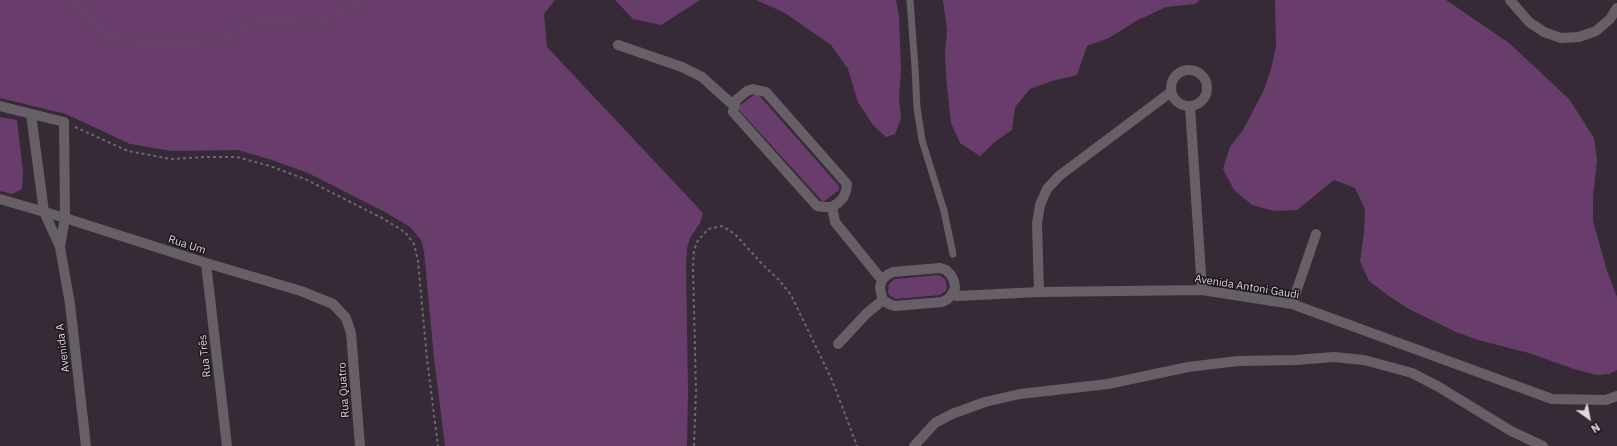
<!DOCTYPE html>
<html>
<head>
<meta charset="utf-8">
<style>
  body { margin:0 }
  #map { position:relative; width:1617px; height:446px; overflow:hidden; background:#372a37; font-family:"IBM Plex Sans",sans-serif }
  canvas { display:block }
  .north { position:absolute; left:1569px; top:398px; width:40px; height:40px; -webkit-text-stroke:3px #1b151b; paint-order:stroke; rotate:147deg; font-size:11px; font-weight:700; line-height:16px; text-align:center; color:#dfd7df }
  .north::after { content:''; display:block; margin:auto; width:14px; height:18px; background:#dfd7df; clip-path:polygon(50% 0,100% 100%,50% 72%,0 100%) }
</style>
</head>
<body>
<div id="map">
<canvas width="1617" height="446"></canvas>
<div class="north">N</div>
</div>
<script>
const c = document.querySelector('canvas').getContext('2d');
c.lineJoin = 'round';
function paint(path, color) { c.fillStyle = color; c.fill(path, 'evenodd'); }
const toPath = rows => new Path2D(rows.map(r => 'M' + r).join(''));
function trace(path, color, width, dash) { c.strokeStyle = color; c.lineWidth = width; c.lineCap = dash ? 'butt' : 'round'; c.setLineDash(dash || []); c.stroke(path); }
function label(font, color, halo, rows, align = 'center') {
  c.font = font + ' "IBM Plex Sans",sans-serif'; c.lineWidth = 3; c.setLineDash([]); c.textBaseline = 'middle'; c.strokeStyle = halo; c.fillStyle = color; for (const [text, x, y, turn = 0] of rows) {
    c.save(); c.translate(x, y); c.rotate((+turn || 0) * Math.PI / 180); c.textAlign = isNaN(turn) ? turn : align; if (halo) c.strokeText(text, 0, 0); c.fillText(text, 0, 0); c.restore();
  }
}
paint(toPath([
  [0,0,555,0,544,14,547,47,703,213,700,223,690,238,687,248,686,268,688,390,687,446,445,446,434,358,424,251,421,240,410,227,385,212,308,173,272,160,238,150,172,151,130,144,66,114,0,98],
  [615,0,700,0,661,25,633,19],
  [756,0,896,0,899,16,901,70,899,98,901,119,895,134,886,137,873,125,858,102,848,69,831,45,785,13],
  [943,0,1200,0,1195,4,1166,7,1136,21,1109,38,1087,46,1077,75,1052,81,1030,89,1015,107,1012,130,996,141,980,156,960,143,951,123,946,76,945,53,947,30],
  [1275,0,1446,0,1509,43,1569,99,1594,138,1597,160,1593,197,1593,221,1607,271,1617,297,1617,370,1609,374,1597,375,1574,369,1529,353,1478,340,1456,332,1409,309,1389,296,1369,281,1360,261,1364,233,1365,209,1355,188,1334,180,1297,210,1274,211,1252,205,1234,190,1223,169,1230,147,1243,130,1264,90,1271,69,1276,47],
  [755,94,758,94,839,186,839,190,823,202,740,111,738,107],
  [0,117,17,120,23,172,22,189,12,194,0,191],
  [939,275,945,279,947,287,946,291,940,295,896,299,889,295,888,292,889,284,895,279]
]), '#693d6b');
trace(toPath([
  [70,0,74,2,106,37,139,42,216,41,263,19,317,25,363,0]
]), '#644465', 3.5);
trace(toPath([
  [75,127,128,151,171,159,206,157,237,157,270,166,305,179,382,218,405,232,414,244,418,261,427,359,438,446],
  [694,446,696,390,693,268,694,250,697,242,708,229,722,226,735,234,762,264,779,280,791,295,832,380,857,446]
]), '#716571', 2, [3, 3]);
trace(toPath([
  [910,0,915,68,917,108,922,140,944,211,953,254]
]), '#665f66', 7);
trace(toPath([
  [1510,0,1529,22,1544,32,1561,38,1579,37,1596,31,1610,19,1617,8],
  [618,45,682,67,702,77,734,106],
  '1171 88a18 18 0 1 1 36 0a18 18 0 1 1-36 0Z',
  [753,89,766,92,847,184,846,191,843,198,838,203,832,207,824,207,817,206,733,112,736,100,747,91,753,89],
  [0,106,64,122,65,218,60,247],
  [1190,106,1202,290],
  [31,114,44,212,60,247,70,304,86,446],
  [0,199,65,218,206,263,301,291,333,304,346,318,351,333,360,446],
  [832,207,835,222,882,280],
  [206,263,227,446],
  [940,268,946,270,951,275,954,281,955,288,952,294,948,299,942,302,895,306,889,304,883,300,881,293,880,287,882,280,887,275,893,272,940,268],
  [1039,292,1037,223,1040,205,1047,189,1059,176,1171,92],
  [952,294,957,296,1039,292,1202,290,1292,304,1552,399,1606,400,1617,396],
  [1292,304,1316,234],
  [838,344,867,313,883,300],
  [914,446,935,423,952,414,985,402,1020,394,1108,384,1188,367,1238,361,1295,360,1334,357,1364,360,1412,373,1439,387,1511,431,1543,446]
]), '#665f66', 10);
label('11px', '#dfd7df', '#1b151b', [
  ["Rua Um",187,245,18],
  ["Avenida Antoni Gaudi",1247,287,9],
  ["Avenida A",63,348,-97],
  ["Rua Três",205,356,-96],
  ["Rua Quatro",344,390,-94]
]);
</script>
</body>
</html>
